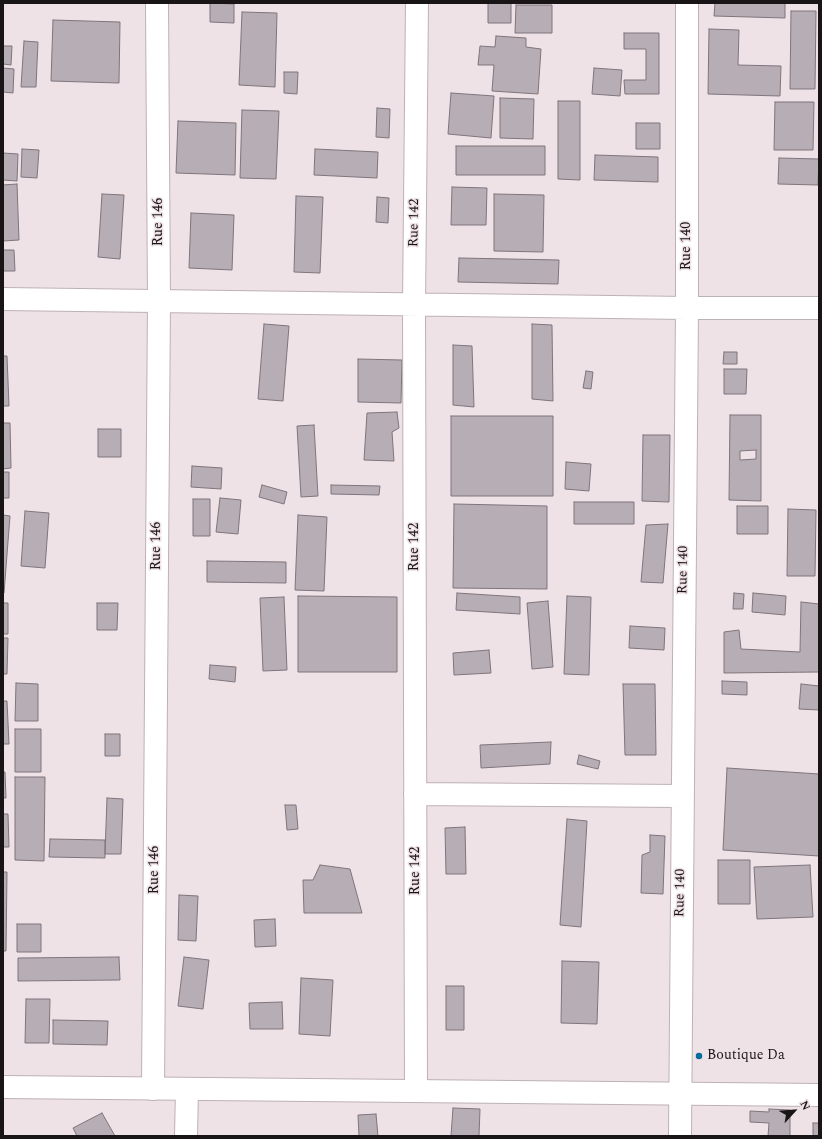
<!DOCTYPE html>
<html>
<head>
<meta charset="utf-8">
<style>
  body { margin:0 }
  #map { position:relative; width:822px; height:1139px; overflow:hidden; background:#efe2e6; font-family:Spectral,serif }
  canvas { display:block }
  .frame { position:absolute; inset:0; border:4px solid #191416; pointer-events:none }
  .north { position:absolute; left:774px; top:1091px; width:40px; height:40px; -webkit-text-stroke:3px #efe2e6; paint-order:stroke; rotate:64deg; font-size:11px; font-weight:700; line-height:16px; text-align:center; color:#191416 }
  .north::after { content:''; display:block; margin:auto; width:14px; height:18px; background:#191416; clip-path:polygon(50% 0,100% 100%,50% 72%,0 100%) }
</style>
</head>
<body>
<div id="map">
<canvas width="822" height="1139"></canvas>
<div class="frame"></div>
<div class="north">N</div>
</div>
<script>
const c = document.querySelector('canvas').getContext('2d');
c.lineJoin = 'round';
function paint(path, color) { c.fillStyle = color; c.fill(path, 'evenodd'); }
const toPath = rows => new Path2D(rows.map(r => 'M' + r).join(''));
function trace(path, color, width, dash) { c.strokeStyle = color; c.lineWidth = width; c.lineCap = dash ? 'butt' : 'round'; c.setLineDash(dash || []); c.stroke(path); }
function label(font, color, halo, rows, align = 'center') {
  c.font = font + ' Spectral,serif'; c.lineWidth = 3; c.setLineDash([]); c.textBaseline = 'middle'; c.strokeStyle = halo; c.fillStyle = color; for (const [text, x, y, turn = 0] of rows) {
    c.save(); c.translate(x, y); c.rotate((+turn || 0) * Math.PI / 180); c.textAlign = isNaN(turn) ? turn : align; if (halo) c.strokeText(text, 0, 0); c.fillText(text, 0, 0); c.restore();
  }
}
const building = toPath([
  [210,3,234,4,234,23,210,22,210,3],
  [488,3,511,3,511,23,488,23,488,3],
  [715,3,785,3,785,18,714,16,715,3],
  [516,5,552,5,552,33,515,33,516,5],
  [791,11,816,11,815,89,790,89,791,11],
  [242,12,277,13,275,87,239,85,242,12],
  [53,20,120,22,119,83,51,81,53,20],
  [709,29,739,30,738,65,781,66,780,96,708,94,709,29],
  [624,33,659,33,659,94,625,94,624,80,646,80,646,49,624,49,624,33],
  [496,36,526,38,526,47,541,49,538,94,492,91,494,65,478,65,480,46,495,47,496,36],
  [24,41,38,42,36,87,21,87,24,41],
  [3,46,12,46,11,65,3,64,3,46],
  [3,68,14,69,13,93,3,92,3,68],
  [594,68,622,70,620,96,592,94,594,68],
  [284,72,298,72,297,94,284,93,284,72],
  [451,93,494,96,491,138,448,134,451,93],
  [500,98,534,99,533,139,500,138,500,98],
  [558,101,580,101,580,180,558,179,558,101],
  [775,102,814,102,813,150,774,150,775,102],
  [377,108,390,109,389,138,376,137,377,108],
  [242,110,279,111,276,179,240,178,242,110],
  [178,121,236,123,235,175,176,173,178,121],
  [636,123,660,123,660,149,636,149,636,123],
  [456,146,545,146,545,175,456,175,456,146],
  [22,149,39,150,37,178,21,177,22,149],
  [315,149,378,152,377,178,314,175,315,149],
  [3,153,18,154,17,181,3,180,3,153],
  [595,155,658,157,658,182,594,180,595,155],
  [779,158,819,159,818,185,778,184,779,158],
  [17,184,19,240,3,241,3,185,17,184],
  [452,187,487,188,486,225,451,225,452,187],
  [102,194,124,195,120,259,98,257,102,194],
  [494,194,544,195,543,252,494,251,494,194],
  [296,196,323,197,320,273,294,272,296,196],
  [377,197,389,198,388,223,376,222,377,197],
  [191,213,234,215,232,270,189,268,191,213],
  [3,250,14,250,15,271,3,271,3,250],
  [459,258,559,260,558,284,458,282,459,258],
  [264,324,289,326,283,401,258,399,264,324],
  [532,324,552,325,553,401,532,399,532,324],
  [453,345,472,346,474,407,453,405,453,345],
  [724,352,737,352,737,364,723,364,724,352],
  [3,356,7,356,9,406,3,406,3,356],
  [358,359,402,360,401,403,358,402,358,359],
  [724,369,747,369,746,394,724,394,724,369],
  [586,371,593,372,591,389,583,388,586,371],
  [397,412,399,428,392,432,394,461,364,460,367,413,397,412],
  [730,415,761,415,761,501,729,500,730,415],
  [451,416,553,416,553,496,451,496,451,416],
  [3,423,10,423,11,468,3,469,3,423],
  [314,425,318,496,301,497,297,426,314,425],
  [98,429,121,429,121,457,98,457,98,429],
  [643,435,670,435,669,502,642,501,643,435],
  [756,450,756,459,740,460,740,451,756,450],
  [566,462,591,464,589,491,565,489,566,462],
  [192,466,222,468,221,489,191,487,192,466],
  [3,472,9,472,9,498,3,498,3,472],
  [262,485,287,492,284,504,259,497,262,485],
  [331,485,380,486,379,495,331,494,331,485],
  [220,498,241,500,238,534,216,532,220,498],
  [193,499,210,499,210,536,193,536,193,499],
  [574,502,634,502,634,524,574,524,574,502],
  [454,504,547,506,547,589,453,588,454,504],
  [737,506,768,506,768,534,737,534,737,506],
  [788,509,816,510,815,576,787,576,788,509],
  [25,511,49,513,45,568,21,566,25,511],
  [3,515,10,516,4,593,3,593,3,515],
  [298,515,327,517,324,591,295,590,298,515],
  [668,524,663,583,641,582,646,525,668,524],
  [207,561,286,562,286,583,207,582,207,561],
  [457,593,520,597,520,614,456,610,457,593],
  [734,593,744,594,743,609,733,609,734,593],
  [753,593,786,596,785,615,752,612,753,593],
  [298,596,397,597,397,672,298,672,298,596],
  [567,596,591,597,589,675,564,674,567,596],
  [284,597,287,670,263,671,260,598,284,597],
  [548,601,553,667,532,669,527,603,548,601],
  [801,602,819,604,819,672,724,673,724,632,739,630,741,649,800,652,801,602],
  [3,603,8,603,8,634,3,634,3,603],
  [97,603,118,603,117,630,97,630,97,603],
  [630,626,665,628,664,650,629,648,630,626],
  [3,638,8,638,7,674,3,674,3,638],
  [489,650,491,673,454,675,453,653,489,650],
  [210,665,236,667,235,682,209,679,210,665],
  [722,681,747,682,747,695,722,694,722,681],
  [16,683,38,684,38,721,15,721,16,683],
  [623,684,655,684,656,755,625,755,623,684],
  [801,684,819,686,819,710,799,709,801,684],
  [3,701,7,701,9,744,3,744,3,701],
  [15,729,41,729,41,772,15,772,15,729],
  [105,734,120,734,120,756,105,756,105,734],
  [551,742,550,764,481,768,480,745,551,742],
  [579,755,600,761,598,769,577,764,579,755],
  [727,768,819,774,819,856,723,850,727,768],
  [3,772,5,772,6,798,3,798,3,772],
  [15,777,45,777,44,861,15,860,15,777],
  [107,798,123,799,121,854,105,854,107,798],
  [285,805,296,805,298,829,287,830,285,805],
  [3,814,8,814,9,847,3,847,3,814],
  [567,819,587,821,581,927,560,925,567,819],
  [465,827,466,874,446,874,445,828,465,827],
  [650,835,665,836,663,894,641,893,642,855,650,852,650,835],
  [50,839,105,840,105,858,49,857,50,839],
  [718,860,750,860,750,904,718,904,718,860],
  [320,865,350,869,362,913,304,913,303,880,313,880,320,865],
  [810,865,813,917,757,919,754,867,810,865],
  [3,872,7,872,6,951,3,951,3,872],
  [179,895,198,896,196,941,178,940,179,895],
  [275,919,276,946,255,947,254,920,275,919],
  [17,924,41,924,41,952,17,952,17,924],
  [119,957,120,980,18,981,18,958,119,957],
  [184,957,209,960,203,1009,178,1006,184,957],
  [562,961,599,962,597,1024,561,1023,562,961],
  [301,978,333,980,330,1036,299,1034,301,978],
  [446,986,464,986,464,1030,446,1030,446,986],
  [26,999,50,999,49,1043,25,1043,26,999],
  [282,1002,283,1029,250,1029,249,1003,282,1002],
  [53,1020,108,1021,107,1045,53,1044,53,1020],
  [453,1108,480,1109,479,1136,451,1136,453,1108],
  [769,1109,790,1110,790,1136,768,1136,769,1123,750,1122,750,1111,769,1112,769,1109],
  [102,1113,115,1136,77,1136,73,1128,102,1113],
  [376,1114,378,1136,359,1136,358,1115,376,1114],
  [813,1123,819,1123,819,1136,813,1136,813,1123]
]);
paint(building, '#b7adb5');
trace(building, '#7e757c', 1);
const street = toPath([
  [3,299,687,308,819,308],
  [415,794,682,796],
  [153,1089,159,301,157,3],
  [416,1091,414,305,417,3],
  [186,1136,187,1089],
  [680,1136,687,308,687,3]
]);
const secondary = toPath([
  [3,1087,819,1095]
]);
trace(street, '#beb1b5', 24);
trace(secondary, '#beb1b5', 24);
trace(street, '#fff', 22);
trace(secondary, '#fff', 22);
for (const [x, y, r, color] of [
  [699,1056,4,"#006f9a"]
]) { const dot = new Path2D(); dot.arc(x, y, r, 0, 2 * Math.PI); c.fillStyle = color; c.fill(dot); trace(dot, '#efe2e6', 1.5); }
label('14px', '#191416', '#efe2e6', [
  ["Rue 146",159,222,-90],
  ["Rue 142",415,223,-89],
  ["Rue 140",687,246,-90],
  ["Rue 146",157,546,-90],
  ["Rue 142",415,547,-90],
  ["Rue 140",684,570,-89],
  ["Rue 146",155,870,-90],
  ["Rue 142",416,871,-90],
  ["Rue 140",681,893,-89]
]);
label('14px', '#191416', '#efe2e6', [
  ["Boutique Da",707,1056]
], 'left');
</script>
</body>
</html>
